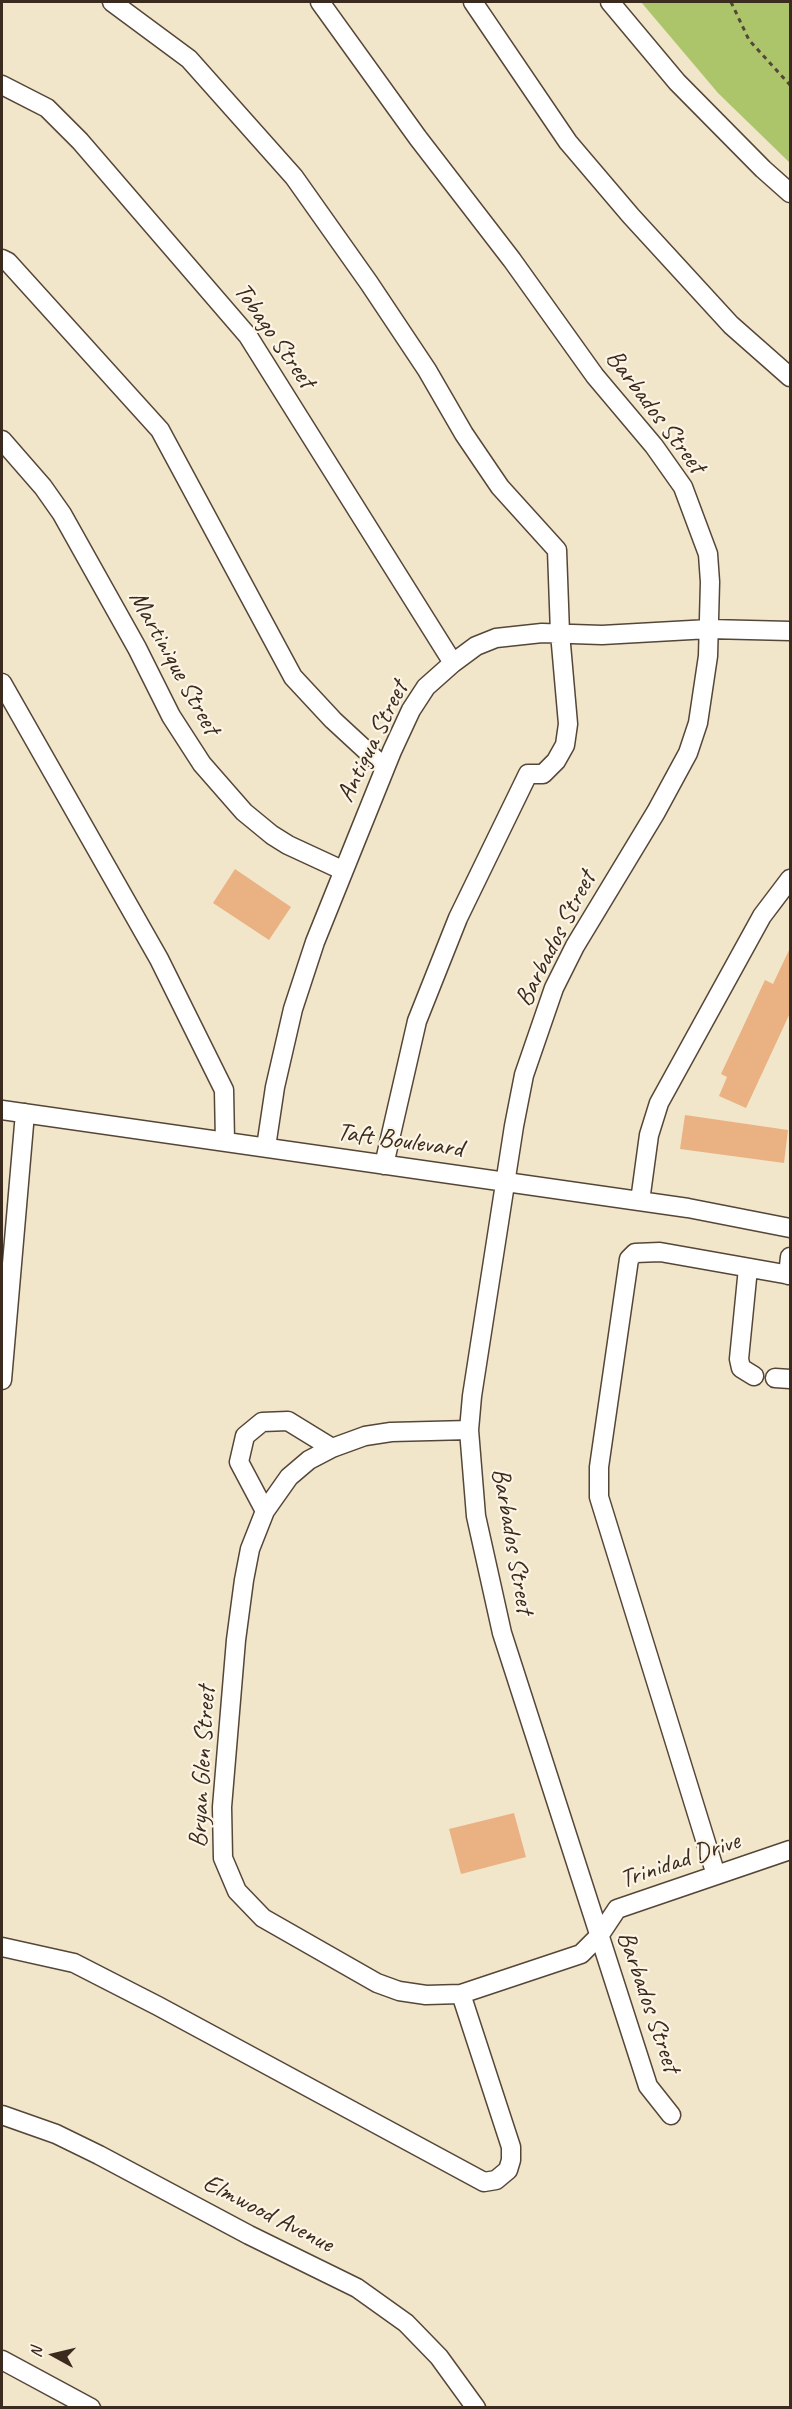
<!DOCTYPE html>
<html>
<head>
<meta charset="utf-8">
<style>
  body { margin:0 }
  #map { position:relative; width:792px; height:2409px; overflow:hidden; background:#f1e6ca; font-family:Caveat,sans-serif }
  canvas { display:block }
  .frame { position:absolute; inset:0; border:3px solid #3b2a1e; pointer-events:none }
  .north { position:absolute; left:24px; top:2325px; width:60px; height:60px; -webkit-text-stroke:4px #fcf5e5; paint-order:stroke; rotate:278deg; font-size:16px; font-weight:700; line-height:24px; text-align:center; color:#3b2a1e }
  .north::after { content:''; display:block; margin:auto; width:21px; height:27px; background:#3b2a1e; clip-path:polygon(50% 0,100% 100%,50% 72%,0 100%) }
</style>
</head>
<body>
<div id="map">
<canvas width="792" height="2409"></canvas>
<div class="frame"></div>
<div class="north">N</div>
</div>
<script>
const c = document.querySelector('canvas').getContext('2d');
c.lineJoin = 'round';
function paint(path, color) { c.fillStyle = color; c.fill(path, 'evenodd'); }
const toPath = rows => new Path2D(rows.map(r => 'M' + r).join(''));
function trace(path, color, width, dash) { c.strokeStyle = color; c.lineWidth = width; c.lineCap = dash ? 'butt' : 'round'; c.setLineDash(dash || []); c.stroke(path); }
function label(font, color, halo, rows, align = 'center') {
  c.font = font + ' Caveat,sans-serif'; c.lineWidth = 4.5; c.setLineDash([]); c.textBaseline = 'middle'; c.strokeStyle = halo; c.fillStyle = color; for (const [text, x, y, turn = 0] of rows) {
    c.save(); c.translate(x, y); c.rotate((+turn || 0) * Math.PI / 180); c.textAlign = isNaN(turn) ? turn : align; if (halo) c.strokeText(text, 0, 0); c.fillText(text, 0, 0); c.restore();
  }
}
paint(toPath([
  [641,2,790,2,790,163,718,93]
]), '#acc56a');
paint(toPath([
  [235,869,291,907,269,940,213,903],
  [790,948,790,1013,746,1108,719,1096,727,1077,721,1074,765,980,773,984],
  [685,1115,788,1130,784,1163,680,1149],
  [514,1813,526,1857,461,1874,449,1829]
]), '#eab283');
const minor = toPath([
  [112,2,189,59,294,177,369,283,427,370,464,434,500,487,557,550,560,633,568,724,565,745,556,761,543,774,528,774,458,918,417,1021,384,1165],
  [320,2,418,138,512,260,595,376,654,446,683,487,708,554,710,582,708,656,698,723,688,753,656,812,575,946,554,988,524,1075,514,1126,472,1396,469,1430,476,1516,502,1633,648,2086,671,2115],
  [473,2,568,142,631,216,731,325,790,377],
  [610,2,677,82,763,169,790,193],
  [2,85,47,108,80,141,248,336,453,663],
  [2,259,8,262,160,430,293,677,333,720,385,768],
  [2,440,43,487,62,514,137,648,171,716,202,764,244,812,272,835,288,845,342,870],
  [2,683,159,959,224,1090,225,1141],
  [2,1110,688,1208,790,1228],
  [266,1147,275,1087,293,1009,315,942,392,751,411,710,426,687,453,663,476,646,496,638,542,633,602,635,709,629,790,631],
  [640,1201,649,1135,659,1103,762,916,790,879],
  [748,1268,739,1359,741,1368,754,1376],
  [788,1275,790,1257],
  [775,1378,790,1379],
  [2,1380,25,1113],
  [469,1430,391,1432,365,1436,332,1448,309,1460,289,1477,265,1511,250,1549,244,1580,236,1640,222,1807,223,1858,237,1891,263,1918,377,1983,399,1991,426,1995,461,1994,581,1954,599,1936,617,1909,790,1850],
  [265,1511,239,1462,245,1436,262,1422,288,1421,332,1448],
  [716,1875,599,1497,599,1467,629,1259,635,1253,660,1252,790,1275],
  [2,1947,74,1963,158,2006,484,2182,496,2180,508,2170,511,2160,511,2147,461,1994],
  [2,2115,56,2134,99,2155,249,2235,357,2288,406,2323,439,2357,476,2408],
  [2,2360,91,2408]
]);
trace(minor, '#564638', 21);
trace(toPath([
  [731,2,749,40,790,85]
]), '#564638', 3, [4.5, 4.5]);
trace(minor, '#fff', 18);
label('26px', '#3b2a1e', '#fcf5e5', [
  ["Tobago Street",274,336,55],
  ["Barbados Street",655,412,53],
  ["Martinique Street",174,663,61],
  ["Antigua Street",373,742,-64],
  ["Barbados Street",556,939,-63],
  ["Taft Boulevard",400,1141,8],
  ["Barbados Street",512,1541,80],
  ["Bryan Glen Street",203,1767,-87],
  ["Trinidad Drive",680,1861,-19],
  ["Barbados Street",648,2002,71],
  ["Elmwood Avenue",268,2214,27]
]);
</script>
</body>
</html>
